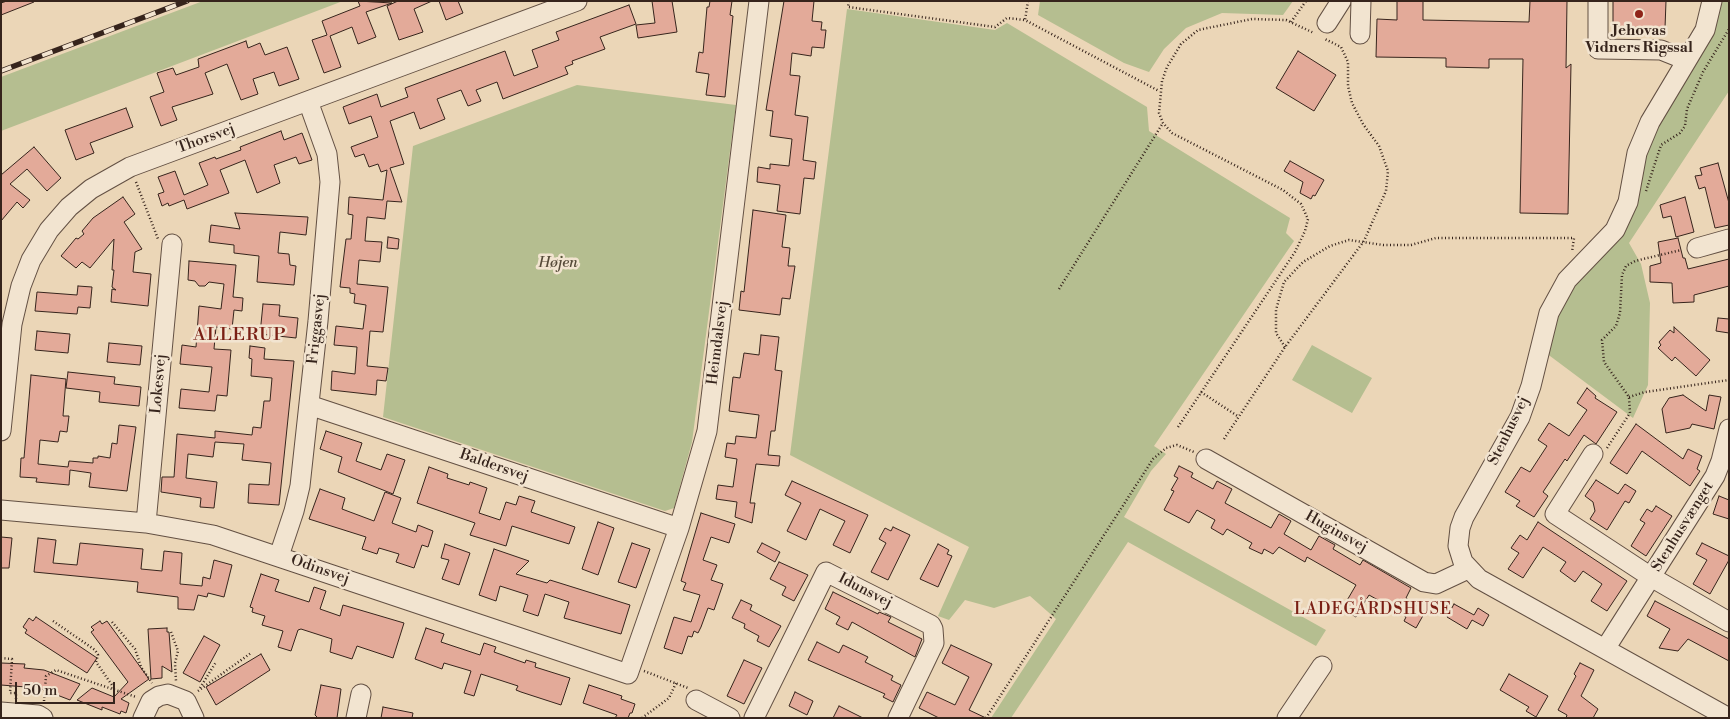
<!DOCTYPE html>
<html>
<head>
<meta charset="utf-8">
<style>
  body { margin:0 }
  #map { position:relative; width:1730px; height:719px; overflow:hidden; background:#ebd6b7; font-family:"Libre Bodoni",serif }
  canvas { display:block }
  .frame { position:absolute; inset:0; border:2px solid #36241c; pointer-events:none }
  .scale { position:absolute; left:15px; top:682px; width:100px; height:22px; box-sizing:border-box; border:2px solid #36241c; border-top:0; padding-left:6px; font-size:15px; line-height:18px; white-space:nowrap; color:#36241c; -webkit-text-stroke:4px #f2e4d0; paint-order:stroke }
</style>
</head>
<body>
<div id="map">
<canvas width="1730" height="719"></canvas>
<div class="frame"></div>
<div class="scale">50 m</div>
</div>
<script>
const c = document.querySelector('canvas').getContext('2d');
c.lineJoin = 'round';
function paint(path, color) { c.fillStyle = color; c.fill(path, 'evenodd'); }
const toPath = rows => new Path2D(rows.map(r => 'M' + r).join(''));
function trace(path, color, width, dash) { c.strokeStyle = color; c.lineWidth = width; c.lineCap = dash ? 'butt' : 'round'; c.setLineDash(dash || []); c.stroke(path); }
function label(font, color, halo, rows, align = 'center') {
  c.font = font + ' "Libre Bodoni",serif'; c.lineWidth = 5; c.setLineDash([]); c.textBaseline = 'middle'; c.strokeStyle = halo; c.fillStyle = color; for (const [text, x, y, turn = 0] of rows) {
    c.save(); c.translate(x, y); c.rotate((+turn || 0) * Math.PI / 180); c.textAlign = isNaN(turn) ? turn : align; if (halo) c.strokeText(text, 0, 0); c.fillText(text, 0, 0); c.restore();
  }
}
paint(toPath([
  [203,1,343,1,1,131,1,77],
  [1040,1,1293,1,1283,15,1222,13,1186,28,1164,49,1149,72,1124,63,1038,15],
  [1716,1,1729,1,1729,91,1629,243,1641,264,1650,303,1648,385,1633,418,1546,353,1554,320,1567,292,1619,232,1649,138],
  [847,9,995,30,1007,23,1147,107,1149,131,1290,218,1286,233,1294,241,1154,446,1166,454,1151,471,1124,517,1326,630,1316,646,1128,542,1011,718,991,718,1056,619,1030,596,994,608,965,600,949,620,938,616,969,547,790,455],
  [577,85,736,105,692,442,674,508,665,511,383,417,413,146],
  [1312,345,1372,378,1352,413,1292,380]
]), '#b5be90');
const building = toPath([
  [7,1,34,1,34,2,1,15,1,3,7,1],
  [358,1,392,3,366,12,376,37,358,44,352,27,330,36,341,67,324,73,312,40,327,35,322,21,360,6,358,1],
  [398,1,432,1,414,9,423,32,399,40,387,6,398,1],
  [439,1,458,1,463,13,446,20,439,1],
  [652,1,672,1,677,32,638,38,636,25,655,23,652,1],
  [710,1,732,1,730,15,733,16,725,97,706,95,709,74,696,72,699,52,703,53,707,7,709,7,710,1],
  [784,1,814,1,812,21,822,22,821,30,826,30,824,48,812,47,811,56,792,53,790,75,800,76,795,115,808,117,803,160,816,162,814,179,804,178,800,214,777,211,780,185,757,182,758,167,770,169,770,164,789,166,792,139,770,136,773,111,766,110,784,1],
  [1397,1,1423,1,1423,20,1529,22,1530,1,1567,1,1566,68,1571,64,1568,214,1520,213,1523,59,1489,59,1489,68,1446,67,1446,58,1376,57,1377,19,1397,20,1397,1],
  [1613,1,1666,1,1665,28,1613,27,1613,1],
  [629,5,636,24,600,37,605,49,572,61,573,64,565,67,568,74,503,99,497,82,476,90,481,101,468,106,461,90,437,99,445,119,420,129,414,112,390,121,404,164,390,168,402,202,387,201,385,219,367,217,365,241,382,242,380,262,359,260,357,284,388,287,383,332,370,331,367,366,388,368,386,381,377,380,376,395,331,390,332,371,355,374,357,347,334,345,336,326,363,329,366,305,354,303,355,294,350,293,350,288,340,287,346,239,351,239,353,215,348,214,349,197,383,200,387,170,381,172,378,164,369,167,364,154,355,157,351,147,378,137,371,116,349,124,343,107,377,94,381,107,408,97,405,88,505,51,514,76,538,67,532,50,559,40,556,32,629,5],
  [246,41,248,48,260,43,265,55,287,47,299,79,279,86,274,72,253,79,258,94,241,100,227,64,205,73,213,94,172,107,177,120,161,126,150,97,164,92,157,73,173,68,176,75,199,67,198,59,246,41],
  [1298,51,1336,75,1314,111,1276,88,1298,51],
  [126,108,133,127,90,143,94,153,76,160,65,130,126,108],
  [281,131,284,140,302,133,312,160,299,164,296,157,274,165,280,183,257,193,245,160,220,170,229,193,187,209,184,200,169,206,168,203,162,206,158,194,164,192,158,177,175,171,184,195,208,185,199,163,215,157,216,159,241,150,240,147,281,131],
  [34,147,61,178,47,191,27,169,10,184,30,200,23,208,17,202,1,221,1,175,34,147],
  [1290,161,1324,180,1315,196,1313,195,1311,199,1300,193,1303,182,1284,171,1290,161],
  [1718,163,1729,203,1729,225,1715,228,1705,187,1699,189,1695,176,1702,175,1700,168,1718,163],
  [123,197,135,214,124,222,142,249,135,252,133,272,151,274,148,306,111,302,112,289,116,290,112,287,114,270,112,270,114,239,90,268,82,262,76,268,61,256,76,238,78,239,84,234,82,231,93,218,123,197],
  [1685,197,1694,232,1676,237,1671,216,1663,218,1660,205,1685,197],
  [753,210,786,215,782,247,790,248,788,266,795,266,790,299,782,298,780,315,739,310,741,291,744,292,753,210],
  [235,213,308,217,306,235,280,232,278,253,289,254,290,265,296,266,294,285,257,282,259,256,234,253,234,245,209,242,211,225,240,229,235,213],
  [388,237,399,239,398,249,387,248,388,237],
  [1678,238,1683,258,1685,258,1688,269,1729,259,1729,286,1694,295,1694,302,1673,303,1672,283,1650,282,1650,266,1661,263,1658,242,1678,238],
  [189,261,236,265,233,297,243,298,242,311,234,310,232,329,216,327,214,349,231,350,227,396,217,395,215,411,179,408,181,389,209,392,212,367,180,364,182,345,196,347,199,306,221,309,224,284,209,282,205,286,199,286,195,281,188,280,189,261],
  [78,286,92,287,90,308,78,307,77,314,35,311,37,292,77,295,78,286],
  [263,304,280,305,279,316,298,318,296,338,260,334,263,304],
  [1718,318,1729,319,1729,333,1716,331,1718,318],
  [1674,327,1710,360,1696,376,1675,357,1672,361,1658,348,1661,345,1659,342,1670,330,1674,333,1674,327],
  [37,331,70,334,68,353,35,350,37,331],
  [761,335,779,337,775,370,782,371,775,431,771,431,768,455,780,456,779,466,756,464,750,503,755,503,752,523,735,517,737,502,716,499,718,485,733,487,737,459,725,457,727,443,735,444,736,436,756,438,759,415,729,411,733,377,740,378,744,353,759,355,761,335],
  [109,343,142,346,140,365,107,362,109,343],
  [250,346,265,348,264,359,294,361,279,505,248,503,249,484,269,485,271,463,242,460,244,444,215,442,213,457,188,454,186,478,217,482,214,508,200,507,201,498,161,492,162,477,174,477,177,434,215,438,215,431,252,435,253,427,261,428,264,401,270,401,272,378,251,376,252,359,249,358,250,346],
  [68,372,115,377,114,384,141,387,139,406,99,402,100,392,66,388,68,372],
  [31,375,66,379,63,416,69,416,67,432,60,431,58,442,40,440,38,464,68,467,69,461,93,463,93,458,98,458,98,456,110,458,112,443,117,444,119,425,136,427,127,491,89,487,91,473,70,470,69,485,36,482,37,478,20,477,21,458,24,458,31,375],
  [1587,388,1596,396,1595,398,1617,412,1596,444,1584,435,1567,461,1565,459,1543,492,1548,496,1534,517,1516,506,1520,501,1505,492,1521,467,1530,472,1547,446,1538,440,1549,423,1569,436,1587,410,1577,403,1587,388],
  [1683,395,1706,411,1709,395,1721,397,1714,429,1692,424,1690,428,1666,433,1662,409,1669,398,1683,395],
  [1636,424,1683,459,1688,449,1702,456,1697,469,1700,471,1690,486,1642,451,1627,474,1610,463,1636,424],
  [326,431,362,443,356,461,381,470,387,454,405,460,393,494,338,472,342,457,320,449,326,431],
  [1179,466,1193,473,1191,477,1213,489,1217,481,1232,489,1225,503,1271,528,1279,514,1291,521,1284,534,1311,550,1319,536,1335,545,1333,549,1360,565,1363,560,1411,588,1406,598,1425,612,1416,628,1404,621,1406,617,1396,610,1369,595,1356,617,1342,609,1356,585,1307,557,1305,562,1279,547,1273,554,1264,549,1262,554,1249,548,1252,543,1227,529,1223,535,1211,528,1215,520,1197,510,1189,523,1164,510,1174,491,1171,490,1178,478,1174,476,1179,466],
  [429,467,448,474,447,478,469,485,470,482,487,488,479,513,500,520,506,502,516,505,519,496,535,501,531,512,575,527,569,544,512,526,506,546,470,535,475,523,417,503,429,467],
  [1596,480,1618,494,1625,484,1636,491,1629,503,1625,501,1607,530,1590,519,1595,511,1593,502,1585,496,1596,480],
  [792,481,868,515,850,553,833,545,845,521,820,509,806,540,787,531,801,503,785,495,792,481],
  [320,489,345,498,342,509,374,521,385,492,401,498,392,523,416,532,418,525,433,531,428,547,422,545,414,568,396,562,399,554,379,548,377,554,362,549,366,537,309,519,320,489],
  [1719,496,1729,500,1729,519,1713,514,1719,496],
  [1656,506,1672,516,1646,556,1631,546,1645,523,1640,520,1647,509,1652,512,1656,506],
  [701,513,735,524,729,543,711,537,703,560,717,565,711,580,723,584,714,610,708,608,701,627,698,633,694,631,692,637,688,636,682,654,664,648,674,617,691,622,700,595,683,590,686,583,681,581,701,513],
  [598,522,614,528,598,575,582,569,598,522],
  [1538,522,1627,581,1607,611,1591,601,1602,584,1583,571,1575,582,1560,571,1566,562,1543,547,1523,578,1508,569,1519,553,1511,548,1520,535,1527,540,1538,522],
  [893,527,910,535,888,580,871,572,886,543,879,539,885,528,891,531,893,527],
  [1,537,12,538,9,568,1,568,1,537],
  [38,538,56,540,53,563,77,565,80,543,143,549,141,569,162,571,164,551,182,553,180,584,202,586,203,577,210,579,214,560,232,565,224,597,208,593,207,597,198,595,194,610,178,609,178,597,137,592,138,582,34,572,38,538],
  [632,543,650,549,636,588,618,582,632,543],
  [762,543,780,552,775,562,757,552,762,543],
  [1702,543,1729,556,1729,560,1710,594,1693,584,1707,560,1696,554,1702,543],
  [445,544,470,553,459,585,442,579,449,560,441,558,445,544],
  [938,544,949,550,947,554,952,556,938,587,920,579,938,544],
  [494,549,529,561,516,574,547,583,550,580,630,605,621,634,564,618,569,602,545,594,538,616,523,611,528,595,500,586,496,601,479,595,494,549],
  [779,562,808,575,794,601,782,595,786,587,770,579,779,562],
  [261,574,279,580,275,591,309,602,314,587,326,591,320,609,340,616,343,605,404,623,393,658,357,646,352,659,330,652,332,639,301,629,298,630,291,651,278,647,283,631,262,625,265,616,252,612,253,608,250,607,261,574],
  [833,592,878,614,879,612,891,617,888,622,922,639,915,657,852,622,848,630,836,624,840,617,825,609,833,592],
  [741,600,752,605,750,610,781,626,769,647,757,641,759,636,744,628,745,624,732,618,741,600],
  [1655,601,1729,639,1729,661,1688,639,1678,651,1659,648,1670,629,1647,616,1655,601],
  [1454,604,1474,615,1478,608,1489,615,1483,626,1472,620,1467,629,1447,617,1454,604],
  [36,617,97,658,87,673,25,633,27,630,23,627,29,618,33,621,36,617],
  [100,621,102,624,107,621,149,679,121,699,129,703,126,713,121,711,120,714,102,707,102,710,77,700,92,688,114,697,128,682,91,632,94,630,91,627,100,621],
  [167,628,167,632,169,632,172,672,162,666,162,678,151,679,148,629,167,628],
  [426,628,444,634,441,642,480,655,484,643,496,647,494,652,525,663,526,660,536,663,535,667,570,678,561,705,521,692,516,690,518,686,481,674,474,696,464,693,471,671,444,663,442,669,415,659,426,628],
  [204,636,220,645,200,682,183,673,204,636],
  [817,642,839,653,843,645,868,657,865,662,893,676,891,680,901,685,893,702,883,697,885,694,808,660,817,642],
  [951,645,992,664,969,710,986,718,939,718,919,708,927,692,955,705,969,677,942,663,951,645],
  [261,654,270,670,216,705,206,687,261,654],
  [744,660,762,668,744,704,727,696,744,660],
  [1,663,25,664,24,668,44,670,80,684,70,700,39,688,1,685,1,663],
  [1580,663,1594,670,1581,696,1598,709,1593,718,1566,718,1567,715,1558,710,1576,676,1574,674,1580,663],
  [1509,674,1548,696,1536,717,1526,711,1529,707,1500,690,1509,674],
  [321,685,341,689,337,718,318,718,315,715,321,685],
  [589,685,622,696,621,699,635,704,632,713,630,713,628,718,615,718,617,715,583,703,589,685],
  [795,692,813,701,807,715,789,706,795,692],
  [839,706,863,718,833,718,839,706],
  [383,707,413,713,412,718,381,718,383,707]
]);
paint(building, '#e3aa99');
trace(building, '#36241c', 1);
const minor = toPath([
  [1598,1,1598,49,1661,50,1686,60],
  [1712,1,1705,30,1650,122,1637,153,1628,202,1615,230,1567,280,1549,313,1531,386,1520,417,1464,517,1460,528,1458,546,1463,562,1479,579,1729,718],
  [1327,23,1341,1],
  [1360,34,1361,1],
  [1697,248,1729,239],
  [309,405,679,528],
  [1,431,12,324,21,286,31,260,49,230,69,207,91,189,130,167,577,1],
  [1593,454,1555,514,1651,577,1729,622],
  [1206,459,1424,582,1436,584,1468,569],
  [1,510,146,523,213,535,628,674,679,528,707,431,759,1],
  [146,523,172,244],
  [279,556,294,511,300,486,318,321,330,182,327,154,308,101],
  [1605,649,1715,476,1721,461,1729,429],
  [696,700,730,718],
  [1,712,38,715,43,718],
  [143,718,151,701,159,696,168,694,186,701,194,718],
  [356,718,361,694],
  [754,718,826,572,931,625,933,629,934,643,898,718],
  [1287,718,1322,666]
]);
trace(minor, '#635043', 21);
trace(toPath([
  [849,1,848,7,995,27,1007,18,1025,20],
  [1028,1,1025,20,1159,91],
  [1291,22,1306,1],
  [136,182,158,239],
  [1646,191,1661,145,1680,133,1685,126,1687,109,1703,72,1729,29],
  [1059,289,1163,123],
  [1285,347,1276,333,1276,310,1284,282,1303,262,1330,246,1349,240,1383,245,1411,245,1436,238,1574,238,1572,252],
  [1201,392,1239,417],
  [1629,397,1645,392,1729,380],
  [1178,427,1295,252,1305,231,1308,219,1301,204,1283,190,1172,133,1163,123,1159,113,1162,81,1167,67,1181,44,1198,30,1252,19,1286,20,1314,33],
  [1224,439,1285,347,1364,241,1386,191,1388,171,1379,146,1363,124,1352,103,1348,86,1348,62,1341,47,1325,39],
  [1607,448,1630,413,1629,397,1604,362,1602,340,1616,326,1620,313,1622,275,1626,266,1635,261,1681,250],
  [53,621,95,650,98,655,96,662,114,688],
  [112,622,135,649,141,667,152,683],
  [171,632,178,651,175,663,176,681],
  [1,658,12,659,10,693,16,693,16,699],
  [644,671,688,688],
  [200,688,216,662],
  [198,691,251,653],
  [44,701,46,676,56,670,136,697],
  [642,718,669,698,676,683],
  [986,718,1153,459,1166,448,1177,445,1194,452]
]), '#36241c', 2.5, [1, 2.5]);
trace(minor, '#f2e4d0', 19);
const rail = toPath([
  [1,71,187,1]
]);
trace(rail, '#36241c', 5.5);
trace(rail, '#f2e4d0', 4, [11]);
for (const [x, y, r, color] of [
  [1639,14,5,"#8f2418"]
]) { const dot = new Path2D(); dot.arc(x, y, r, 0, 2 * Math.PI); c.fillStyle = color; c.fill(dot); trace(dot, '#f2e4d0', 2); }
label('bold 15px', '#36241c', '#f2e4d0', [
  ["Jehovas",1639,31],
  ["Vidners Rigssal",1639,48]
]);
label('15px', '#36241c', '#f2e4d0', [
  ["Thorsvej",206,139,-20],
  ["Friggasvej",317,329,-84],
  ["Heimdalsvej",718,343,-83],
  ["Lokesvej",159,384,-85],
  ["Stenhusvej",1509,431,-64],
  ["Baldersvej",494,466,19],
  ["Stenhusvænget",1683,527,-58],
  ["Huginsvej",1336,532,29],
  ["Odinsvej",320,570,19],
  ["Idunsvej",865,591,27]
]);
label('italic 15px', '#564a39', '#f2e4d0', [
  ["Højen",558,263]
]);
c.letterSpacing = '1px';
label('16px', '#7a1f14', '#f2e4d0', [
  ["LADEGÅRDSHUSE",1373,610]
]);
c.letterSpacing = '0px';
c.letterSpacing = '1px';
label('18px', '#7a1f14', '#f2e4d0', [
  ["ALLERUP",240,336]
]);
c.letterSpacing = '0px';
</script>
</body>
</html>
